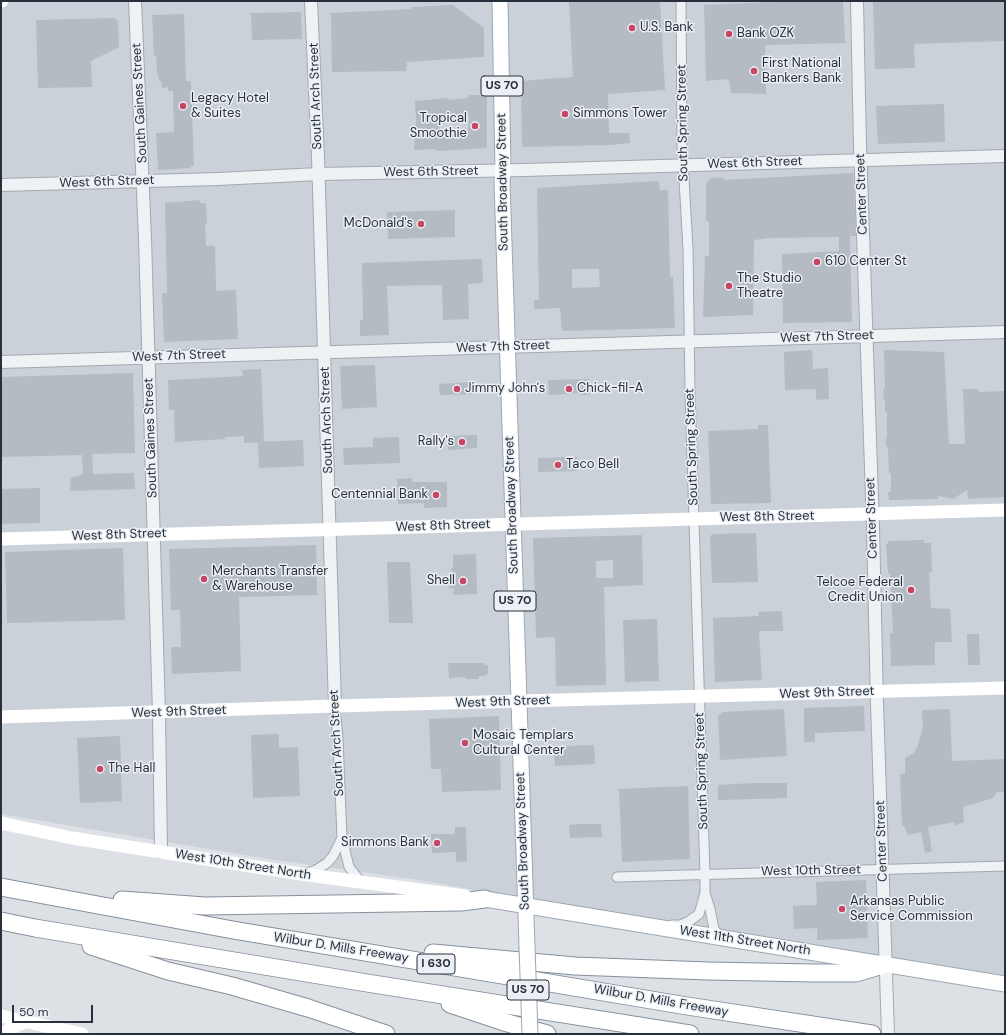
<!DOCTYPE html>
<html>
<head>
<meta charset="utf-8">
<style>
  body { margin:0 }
  #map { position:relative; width:1006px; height:1035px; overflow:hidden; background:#dde1e6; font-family:"DM Sans",sans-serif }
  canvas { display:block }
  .frame { position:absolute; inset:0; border:2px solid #27303c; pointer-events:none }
  .scale { position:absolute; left:12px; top:1005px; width:81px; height:18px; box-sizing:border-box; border:2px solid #27303c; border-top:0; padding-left:5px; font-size:12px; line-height:14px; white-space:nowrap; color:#27303c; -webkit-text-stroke:3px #ecf0f4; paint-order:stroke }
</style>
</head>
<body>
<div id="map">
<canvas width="1006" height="1035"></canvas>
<div class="frame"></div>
<div class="scale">50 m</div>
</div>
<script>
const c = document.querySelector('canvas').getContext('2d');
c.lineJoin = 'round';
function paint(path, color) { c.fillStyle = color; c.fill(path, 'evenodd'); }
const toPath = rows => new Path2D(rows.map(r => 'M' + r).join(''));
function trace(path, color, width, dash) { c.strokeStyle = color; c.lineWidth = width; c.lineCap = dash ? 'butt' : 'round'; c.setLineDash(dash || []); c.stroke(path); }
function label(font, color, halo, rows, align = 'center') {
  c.font = font + ' "DM Sans",sans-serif'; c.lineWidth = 3; c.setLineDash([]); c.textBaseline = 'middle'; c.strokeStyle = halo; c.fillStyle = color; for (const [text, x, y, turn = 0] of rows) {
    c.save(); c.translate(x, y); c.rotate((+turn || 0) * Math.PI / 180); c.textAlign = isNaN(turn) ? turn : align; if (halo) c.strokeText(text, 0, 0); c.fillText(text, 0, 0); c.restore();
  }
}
paint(toPath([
  [1,1,1005,1,1005,988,725,938,426,881,268,859,1,814]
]), '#cbd1d8');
paint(toPath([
  [569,1,660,1,665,90,608,94,609,133,629,133,630,143,610,145,522,147,521,81,573,77],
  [774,1,843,1,845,43,765,45,766,94,731,93,729,79,706,81,704,5,774,2],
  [873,1,1005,1,1005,41,914,44,915,68,875,69],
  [453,5,484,28,484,57,407,62,406,71,332,72,331,13,411,9,411,7],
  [301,12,302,39,252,40,251,13],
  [184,14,186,81,191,81,194,166,191,166,191,168,158,170,156,133,174,132,173,91,168,91,168,87,162,88,161,81,159,81,158,74,157,74,156,56,154,56,152,15],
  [114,18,118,21,119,47,91,61,92,87,38,88,36,20],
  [469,95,487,95,487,148,436,151,436,149,414,150,416,118,415,101,448,98,448,100,468,98],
  [440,115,469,115,468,133,440,134],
  [944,104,945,142,878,144,876,106],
  [853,173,856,236,850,236,852,322,783,323,782,254,839,251,839,237,771,238,754,240,753,315,703,317,705,256,709,256,709,221,706,221,706,185,708,181,712,178,723,177,724,180],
  [659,181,660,190,668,190,670,277,673,277,675,328,562,331,560,308,534,309,534,300,539,300,537,188],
  [572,269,599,269,600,287,572,288],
  [200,200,200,203,206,203,207,224,205,225,206,246,215,246,216,291,236,290,238,339,164,342,162,293,167,293,165,203],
  [455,210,455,237,388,239,387,212],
  [482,259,483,283,468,284,469,319,443,320,442,285,387,286,389,335,360,336,360,320,363,320,362,263],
  [812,350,813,369,828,368,829,399,816,400,816,389,785,390,784,352],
  [884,350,944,352,949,444,965,444,963,389,978,389,978,392,1005,391,1005,497,968,499,967,490,953,499,938,496,938,499,889,500,888,492,891,492,891,473,889,473,888,447,886,447,886,437,887,438,887,412,885,412,885,400,884,400,883,389,885,389],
  [375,365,377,407,342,409,340,366],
  [261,369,264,442,244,443,244,436,225,437,225,439,175,442,174,410,169,410,168,380,243,376,242,370],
  [133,373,135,453,92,454,93,474,134,473,135,489,70,491,71,478,83,474,82,455,1,457,1,377],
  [589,379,590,395,580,395,580,393,549,395,548,380],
  [474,382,474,394,440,395,439,384],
  [758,425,768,425,771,503,711,504,708,431,758,429],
  [477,435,477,448,448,450,447,436],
  [399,437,400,463,344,465,343,448,373,447,373,438],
  [303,440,304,466,259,468,258,442],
  [577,457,577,471,538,472,538,458],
  [412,478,412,482,447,482,447,507,424,508,424,503,398,504,397,479],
  [40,488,40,523,1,524,1,489],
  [756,533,758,582,712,583,710,536,713,534],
  [642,535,643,585,604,587,606,685,556,686,555,637,536,638,533,538],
  [613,560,613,578,596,578,596,561],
  [924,540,924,543,931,543,932,572,929,572,931,608,950,609,952,642,935,642,935,665,891,666,890,633,893,633,890,573,888,573,886,544,888,544,888,541],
  [316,545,317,595,239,597,241,671,172,674,171,647,181,647,180,610,171,610,169,549],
  [123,548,125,620,7,623,5,552],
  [476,554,477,594,453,595,454,588,449,589,449,573,452,573,451,568,453,568,453,555],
  [387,562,410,562,413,623,389,623],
  [782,611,783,631,759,631,762,680,715,682,713,618,759,616,758,612],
  [657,619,659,681,625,682,623,620],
  [967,634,979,634,980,665,968,665],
  [448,663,485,663,485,665,488,665,488,674,485,674,486,676,479,676,479,679,466,679,465,677,449,678],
  [864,706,865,731,815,733,815,742,804,742,804,708],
  [784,709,787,756,720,760,718,716,723,712],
  [950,709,952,761,1005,759,1005,792,997,792,993,798,963,807,964,822,954,826,955,822,928,827,932,851,925,853,921,832,908,835,904,826,902,826,900,774,905,774,905,758,914,753,917,748,923,727,922,710],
  [499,716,501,790,442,792,441,769,431,769,429,719],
  [279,734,279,748,298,747,300,796,253,798,251,735],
  [120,736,122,801,80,803,77,738],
  [594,745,595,764,555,766,554,749,566,749,566,746],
  [753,783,787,783,787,798,718,800,718,785],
  [688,786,690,859,622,862,619,789],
  [581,824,601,824,602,837,570,838,569,825],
  [455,827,466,827,467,861,456,862,456,852,432,853,431,834,455,834],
  [866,880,868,938,817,940,817,928,794,929,793,906,817,905,816,882]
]), '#b4bbc3');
const minor = toPath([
  [335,706,338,739,342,838,349,867,361,882],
  [306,873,316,870,327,863,333,856,342,838],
  [617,877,1005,866],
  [705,893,710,909,714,929,716,932,722,936],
  [672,925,680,925,688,922,699,914,705,893,705,875,690,392,688,249,682,145,681,1]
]);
const tertiary = toPath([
  [135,1,145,239,159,713,161,852],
  [311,1,318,157,335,706],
  [857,1,860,146,873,527,877,704,888,1034],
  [1,185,218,179,319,174,524,170,1005,156],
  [1,362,1005,332]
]);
const primary = toPath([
  [500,1,503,171,502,182,527,946],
  [485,899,1005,984]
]);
const motorway = toPath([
  [1,887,233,930,687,1006,872,1034],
  [122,900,205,906,461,902,485,899],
  [1,921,35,928,367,983,690,1034],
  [91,946,168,971,232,986,308,1008,386,1034],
  [433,953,575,966,708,971,814,973,856,973,886,964],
  [450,1004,504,1022,547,1034]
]);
trace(minor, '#a3a8b0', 11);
trace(tertiary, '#a3a8b0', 14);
trace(primary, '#9da7b1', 17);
trace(motorway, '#85909c', 19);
trace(minor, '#eff2f5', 9);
trace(tertiary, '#eff2f5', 12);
trace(toPath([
  [1,1,2,1],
  [1,539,1005,510],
  [1,717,335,706,1005,688],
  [1,823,72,838,301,874,465,896],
  [1,1016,82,1034],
  [3,1034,11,1028,25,1022]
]), '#fff', 13);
trace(primary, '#fff', 15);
trace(motorway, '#fff', 17);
const primaryBridge = toPath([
  [527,946,530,1034]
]);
trace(primaryBridge, '#9da7b1', 17, []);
trace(primaryBridge, '#fff', 15);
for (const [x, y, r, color] of [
  [632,28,4,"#c84563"],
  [729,34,4,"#c84563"],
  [754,71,4,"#c84563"],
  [183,106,4,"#c84563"],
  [565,114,4,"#c84563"],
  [475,126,4,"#c84563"],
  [421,224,4,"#c84563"],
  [817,262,4,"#c84563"],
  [729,286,4,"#c84563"],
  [457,389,4,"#c84563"],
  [569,389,4,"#c84563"],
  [462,442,4,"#c84563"],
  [558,465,4,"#c84563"],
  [436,495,4,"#c84563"],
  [204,579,4,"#c84563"],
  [463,581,4,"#c84563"],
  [911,590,4,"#c84563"],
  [465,743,4,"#c84563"],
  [100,769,4,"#c84563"],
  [437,843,4,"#c84563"],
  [842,909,4,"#c84563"]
]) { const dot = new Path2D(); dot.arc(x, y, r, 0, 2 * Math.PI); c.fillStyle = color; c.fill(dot); trace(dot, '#ecf0f4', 1.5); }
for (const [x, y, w] of [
  [502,86,42],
  [515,601,42],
  [436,964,38],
  [528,990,42]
]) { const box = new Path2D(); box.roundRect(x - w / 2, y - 10, w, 20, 3); c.fillStyle = '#ecf0f4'; c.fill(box); trace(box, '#27303c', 1); }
label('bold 12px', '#27303c', null, [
  ["US 70",502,86],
  ["US 70",515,601],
  ["I 630",436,964],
  ["US 70",528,990]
]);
label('13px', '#27303c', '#ecf0f4', [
  ["U.S. Bank",640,28],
  ["Bank OZK",737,34],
  ["First National",762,64],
  ["Bankers Bank",762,79],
  ["Legacy Hotel",191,99],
  ["& Suites",191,114],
  ["Simmons Tower",573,114],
  ["Tropical",467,119,"right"],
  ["Smoothie",467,134,"right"],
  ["McDonald's",413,224,"right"],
  ["610 Center St",825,262],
  ["The Studio",737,279],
  ["Theatre",737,294],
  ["Jimmy John's",465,389],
  ["Chick-fil-A",577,389],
  ["Rally's",454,442,"right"],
  ["Taco Bell",566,465],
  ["Centennial Bank",428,495,"right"],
  ["Merchants Transfer",212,572],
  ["& Warehouse",212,587],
  ["Shell",455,581,"right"],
  ["Telcoe Federal",903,583,"right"],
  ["Credit Union",903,598,"right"],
  ["Mosaic Templars",473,736],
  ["Cultural Center",473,751],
  ["The Hall",108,769],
  ["Simmons Bank",429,843,"right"],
  ["Arkansas Public",850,902],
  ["Service Commission",850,917]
], 'left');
label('13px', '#27303c', '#ecf0f4', [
  ["South Arch Street",316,96,-92],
  ["South Gaines Street",140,103,-93],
  ["South Spring Street",683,123,-91],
  ["West 6th Street",755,163,-2],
  ["West 6th Street",431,172,-1],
  ["West 6th Street",107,182,-2],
  ["South Broadway Street",503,182,-91],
  ["Center Street",862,194,-92],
  ["West 7th Street",827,337,-2],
  ["West 7th Street",503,347,-2],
  ["West 7th Street",179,356,-2],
  ["South Arch Street",327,420,-92],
  ["South Gaines Street",151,438,-92],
  ["South Spring Street",692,447,-92],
  ["South Broadway Street",512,505,-92],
  ["West 8th Street",767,517,-1],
  ["Center Street",872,518,-92],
  ["West 8th Street",443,526,-2],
  ["West 8th Street",119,535,-2],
  ["West 9th Street",827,693,-2],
  ["West 9th Street",503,702,-2],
  ["West 9th Street",179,712,-2],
  ["South Arch Street",337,743,-93],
  ["South Spring Street",702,771,-92],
  ["South Broadway Street",523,841,-92],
  ["Center Street",882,841,-92],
  ["West 10th Street North",243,865,9],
  ["West 10th Street",811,871,-1],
  ["West 11th Street North",745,941,9],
  ["Wilbur D. Mills Freeway",341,948,9],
  ["Wilbur D. Mills Freeway",661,1001,10]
]);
</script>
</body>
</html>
